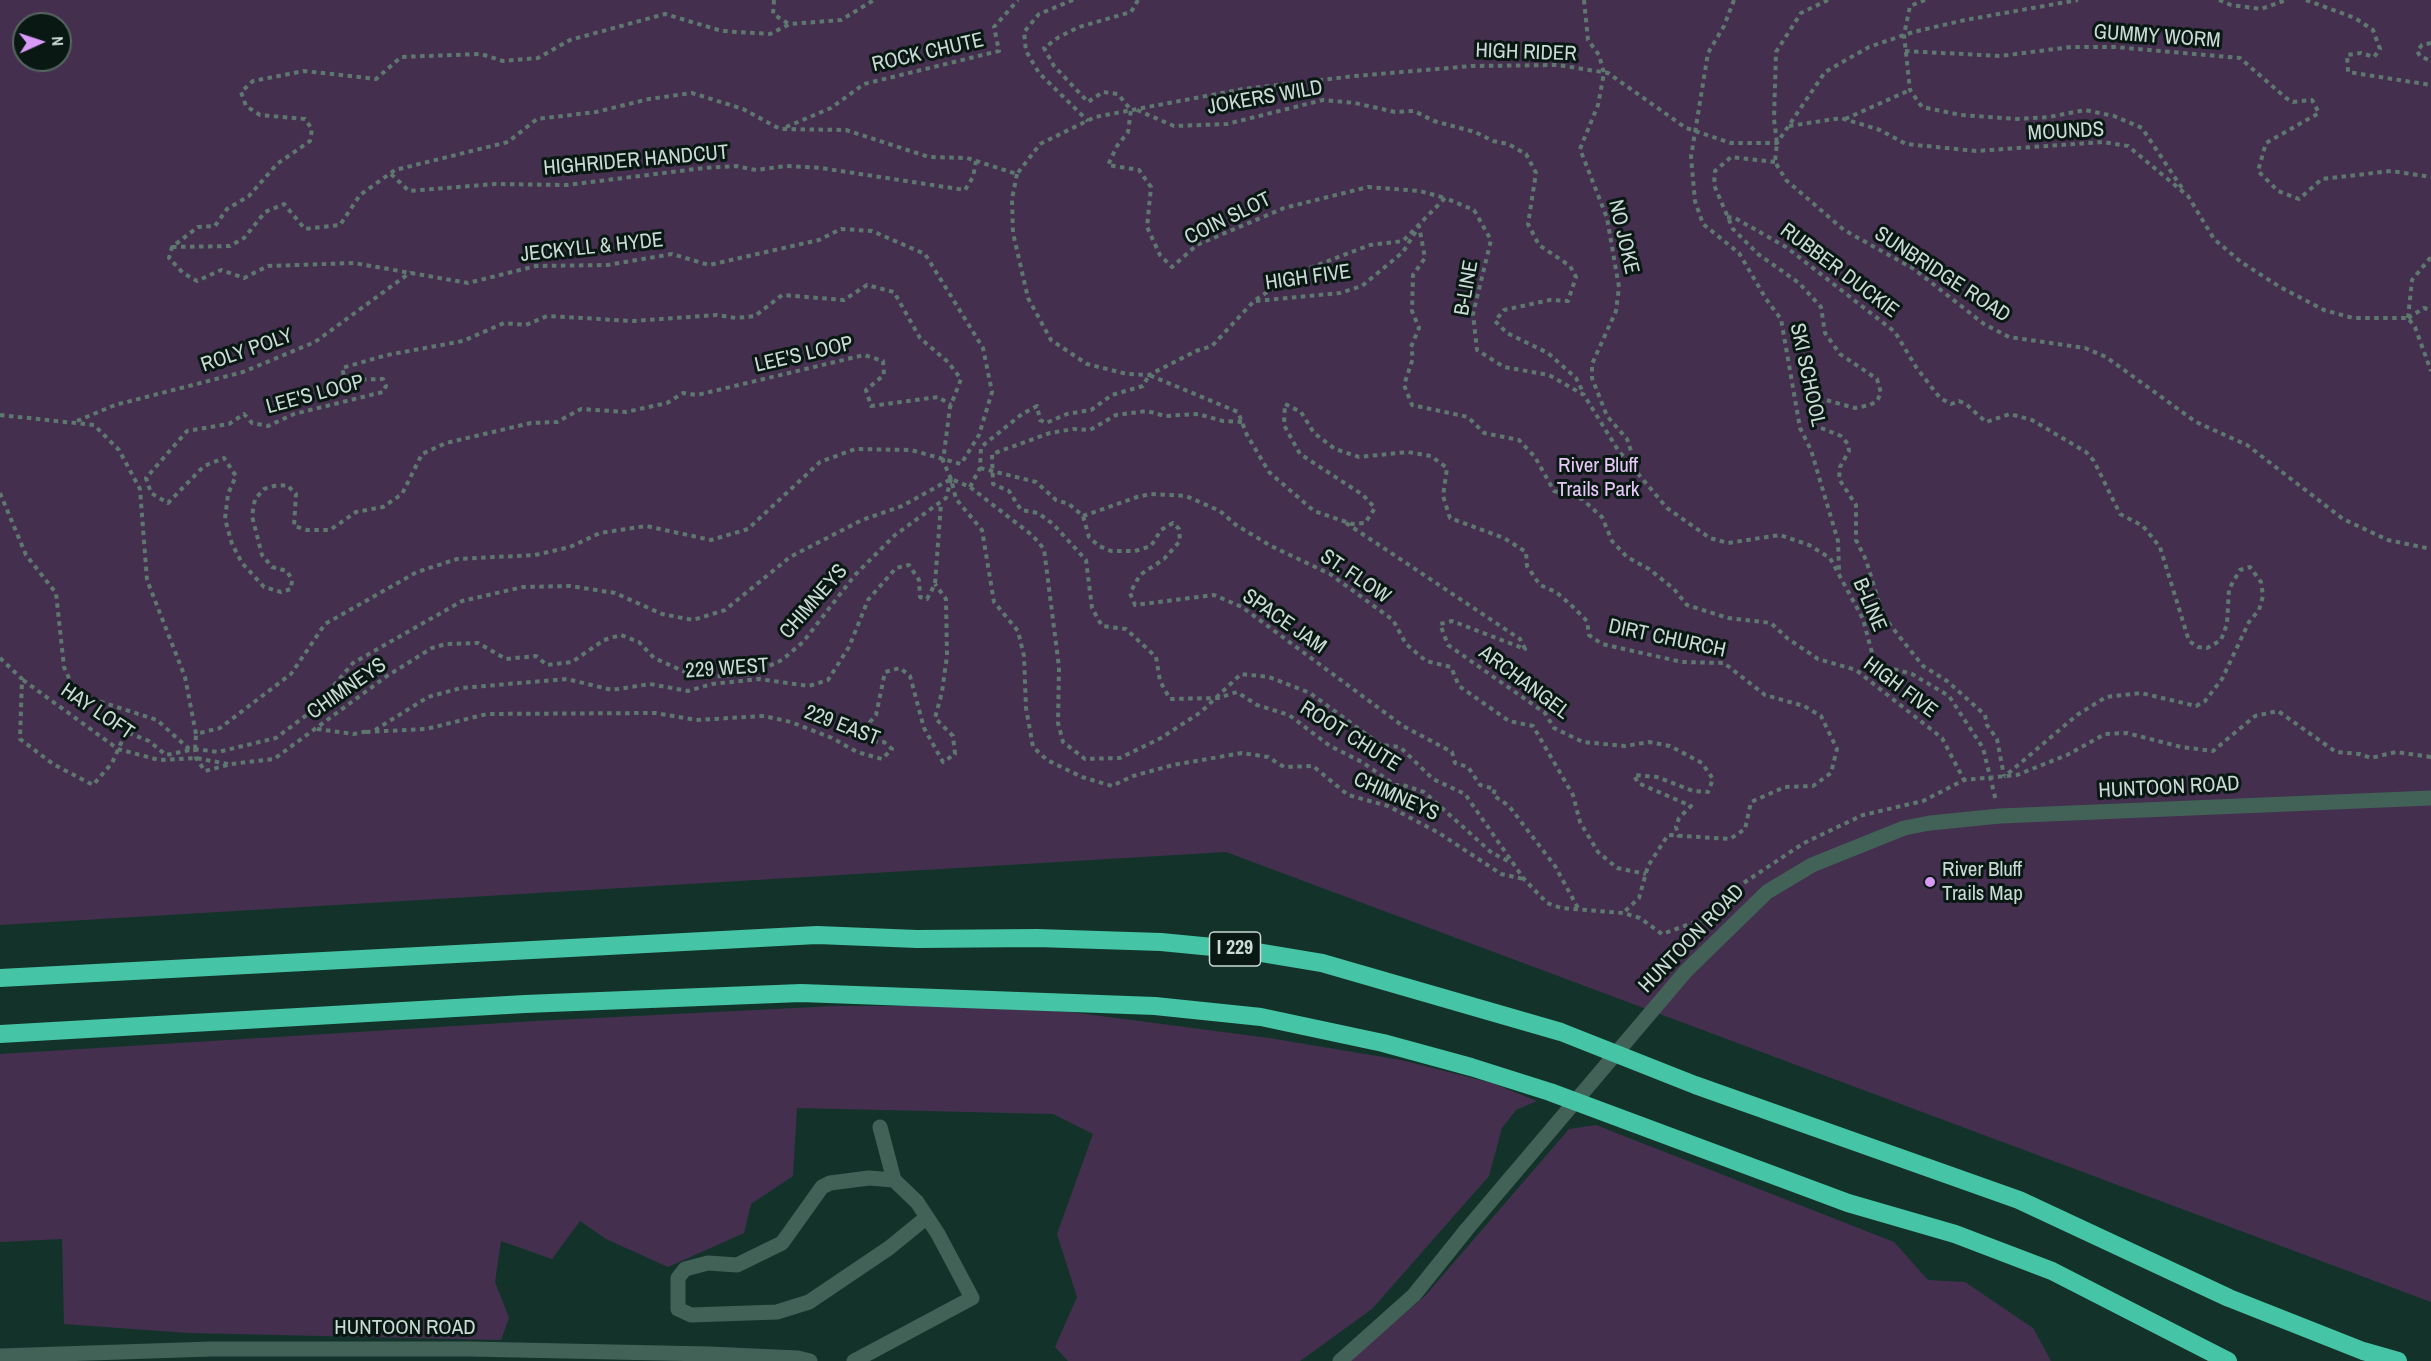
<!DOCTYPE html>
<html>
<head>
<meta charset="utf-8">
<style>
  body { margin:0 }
  #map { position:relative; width:2431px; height:1361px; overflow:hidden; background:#13332a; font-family:"Archivo Narrow",sans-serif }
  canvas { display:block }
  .north { position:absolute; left:12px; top:12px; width:60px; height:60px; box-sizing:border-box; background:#0a1814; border:2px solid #576661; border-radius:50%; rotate:87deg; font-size:16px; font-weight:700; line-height:24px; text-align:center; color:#cadbd5 }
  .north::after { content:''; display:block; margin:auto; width:21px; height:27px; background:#d89af8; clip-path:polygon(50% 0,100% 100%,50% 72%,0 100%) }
</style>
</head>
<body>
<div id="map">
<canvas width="2431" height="1361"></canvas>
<div class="north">N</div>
</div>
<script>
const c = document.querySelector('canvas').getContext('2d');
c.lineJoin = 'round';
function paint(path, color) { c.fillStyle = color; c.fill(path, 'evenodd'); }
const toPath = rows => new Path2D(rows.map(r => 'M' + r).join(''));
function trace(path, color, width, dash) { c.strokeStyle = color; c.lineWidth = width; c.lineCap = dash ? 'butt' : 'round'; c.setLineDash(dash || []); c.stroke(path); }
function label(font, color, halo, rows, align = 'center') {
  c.font = font + ' "Archivo Narrow",sans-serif'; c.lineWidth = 6; c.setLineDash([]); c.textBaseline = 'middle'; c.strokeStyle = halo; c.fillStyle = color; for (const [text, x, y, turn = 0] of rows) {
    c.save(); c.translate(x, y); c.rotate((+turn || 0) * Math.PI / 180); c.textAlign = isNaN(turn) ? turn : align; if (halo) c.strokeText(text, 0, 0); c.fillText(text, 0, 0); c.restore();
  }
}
paint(toPath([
  [0,0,2431,0,2431,1302,1226,852,0,925],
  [24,24,60,24,60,60,24,60],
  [835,1006,946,1006,1070,1012,1269,1038,1401,1060,1492,1083,1537,1101,1516,1110,1502,1128,1489,1176,1372,1309,1300,1361,1068,1361,1055,1347,1077,1297,1057,1234,1093,1134,1053,1114,797,1108,793,1176,751,1204,744,1233,668,1267,606,1239,580,1221,552,1259,501,1241,495,1282,509,1318,501,1340,188,1333,64,1324,62,1239,0,1242,0,1054,536,1021],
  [1596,1125,1894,1242,1928,1280,1965,1282,2033,1328,2051,1361,1348,1361,1424,1297,1569,1129]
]), '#44304e');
trace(toPath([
  [774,0,773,14,789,24],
  [1073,0,1039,14,1024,32,1026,51,1039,73,1088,121],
  [1138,0,1131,12,1079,27,1059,37,1044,48,1054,66,1088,102,1103,92,1118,94,1131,110,1128,132,1117,146,1108,165,1139,170,1151,187,1147,227,1160,255,1172,267,1197,245,1284,208,1368,187,1420,191,1445,198],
  [1584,0,1588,40,1599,55,1604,73,1598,105,1580,149,1607,218,1619,287,1616,311,1592,364,1592,378,1607,416,1627,439,1638,472],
  [1734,0,1724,26,1708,53,1691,157,1695,201,1703,224,1739,253,1766,299,1781,319,1800,428,1811,450,1838,541,1839,570],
  [1828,0,1801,13,1776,52,1774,119,1777,143,1775,162,1786,180,1844,230,1914,269,1984,324,2009,337,2085,348,2106,357,2196,422,2247,445,2343,519,2388,540,2431,549],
  [1925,0,1910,6,1904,35,1910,90,1922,107,1961,115,2017,119,2049,117,2085,110,2114,116,2142,128,2184,191],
  [2219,0,2231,5,2261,9,2286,0],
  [2306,0,2355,18,2373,30,2380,49,2374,57,2361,53,2347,55,2348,72,2431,85],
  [2431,43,2422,45,2417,51,2420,56,2431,61],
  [1905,51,2000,56,2071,47,2115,47,2240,58,2286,98,2293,102,2312,100,2319,113,2266,143,2258,171,2278,191,2299,199,2322,179,2391,171,2431,177],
  [1137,110,1174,126,1227,124,1323,100,1355,103,1395,112,1414,111,1434,121,1475,132,1493,141,1508,144,1526,154,1536,173,1528,224,1539,245,1570,266,1576,277,1568,301,1550,300,1504,310,1495,321,1507,333,1548,353,1576,378,1584,394],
  [1845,119,1910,90],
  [1789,126,1841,118,1880,130,1906,144,1976,151,2103,142,2128,146,2188,196,2214,239,2241,262,2280,287,2324,310,2353,318,2408,318,2415,327,2431,371],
  [786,127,831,108,864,84,999,51,994,27,1018,0],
  [1775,162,1731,157,1715,171,1714,185,1733,229,1758,254,1799,283,1821,307,1825,333,1840,354,1877,379,1881,393,1877,401,1870,405,1855,408,1826,400,1813,409,1812,421,1816,426,1841,436,1848,444,1849,451,1840,467,1839,479,1856,505,1856,540,1866,560,1883,616,1923,666,1947,681,1985,715,1987,725,1997,739,2004,776],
  [391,174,409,191,495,184,567,185,704,168,736,166,756,170,786,166,821,168,965,190,973,177,976,161],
  [1017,174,1012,199,1013,233,1028,298,1051,340,1087,364,1127,374,1149,375,1196,351,1212,346,1254,301,1294,274,1370,245,1403,241,1445,198,1474,210,1491,240,1473,314,1477,350,1504,367,1549,375,1584,395,1618,450,1667,508,1710,538,1728,543,1780,535,1809,545,1830,558,1863,619,1875,664,1912,674,1949,696,1983,748,1996,801],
  [1727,217,1735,218,1786,247,1895,332,1916,367,1940,398,1951,404,1959,401,1966,404,1986,422,2010,414,2032,420,2086,452,2094,461,2120,514,2143,526,2160,547,2189,641,2198,647,2207,648,2221,640,2227,624,2229,589,2240,570,2250,567,2261,582,2263,596,2259,610,2249,622,2222,679,2205,701,2196,706,2141,693,2106,697,2077,715,2004,777],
  [172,247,230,246,244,238,265,212,284,204,305,229,340,225,360,195,395,170,508,142,537,119,596,112,649,99,692,93,743,109,780,129,846,130,929,157,967,158,1017,174,1040,144,1095,117,1243,89,1355,76,1472,66,1558,65,1608,73,1686,128,1731,143,1777,143,1825,72,1869,47,1913,32,1965,20,2078,0],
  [1256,301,1340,293,1362,286,1403,252,1419,226,1425,258,1413,275,1412,311,1419,328,1411,347,1413,358,1404,385,1412,405,1468,417,1484,433,1519,440,1535,457,1554,491,1582,499,1602,517,1612,541,1627,557,1649,569,1674,589,1687,605,1728,618,1771,623,1787,638,1818,659,1856,670,1942,738,1964,780],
  [2408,318,2412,280,2431,257],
  [2408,318,2424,308,2431,310],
  [0,415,94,425,119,450,140,489,147,580,185,677,196,734,220,728,291,674,325,624,417,572,457,559,535,555,570,547,600,533,646,526,711,540,748,529,820,462,855,449,911,450,961,464,979,435,992,392,983,348,925,254,872,231,841,229,819,240,709,265,672,254,608,265,536,266,468,283,354,263,268,266,244,278,221,270,197,281,183,273,169,258,172,247,198,227,215,226,227,209,249,196,277,164,310,141,312,129,305,119,260,115,246,106,241,92,253,81,304,71,376,79,401,57,481,54,503,61,538,58,570,40,665,14,722,31,770,34,790,24,841,20,874,0],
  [77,421,115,405,243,372,315,342,411,272],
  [1242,422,1223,421,1198,414,1165,416,1147,411,1116,415,1090,430,1073,429,1050,433,992,454,993,484,1009,491,1021,510,1038,513,1053,524,1086,560,1092,608,1102,626,1126,629,1156,657,1160,681,1170,699,1218,698,1237,692,1257,705,1289,715,1330,746,1362,762,1395,785,1403,785,1424,792,1492,853,1512,863],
  [980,468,1036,482,1056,500,1069,504,1083,516,1089,537,1099,546,1111,551,1135,551,1151,546,1161,530,1173,523,1179,529,1180,541,1164,559,1140,575,1130,593,1135,605,1214,595,1242,607,1403,726,1452,752,1455,763,1468,767,1480,785,1495,789,1493,795,1509,806,1555,866,1579,910],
  [951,479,943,461,950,407,951,405,961,379,948,362,920,338,894,292,867,285,844,300,782,295,755,316,736,318,717,315,633,321,547,316,526,325,504,323,463,341,387,355,342,368,345,380,383,379,386,386,383,392,294,414,268,426,252,423,244,414,229,424,187,431,146,478,151,493,168,503,204,466,224,458,236,476,228,494,225,519,232,544,242,563,264,587,281,592,291,589,292,580,287,571,272,567,262,555,252,516,255,499,264,489,274,486,287,485,296,494,294,526,307,530,330,530,356,512,383,507,402,494,422,454,446,443,531,423,557,422,581,409,626,412,667,403,683,393,697,395,864,355,883,361,884,375,866,390,871,406,938,397,951,405],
  [970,487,980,468,981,447,1022,414,1037,406,1040,420,1046,423,1067,414,1091,410,1112,395,1143,386,1149,375,1238,412,1247,435,1269,472,1314,511,1352,524,1365,523,1375,508,1363,495,1300,454,1284,425,1285,404,1301,412,1314,433,1335,449,1359,457,1408,452,1431,456,1447,468,1443,496,1450,518,1504,538,1526,552,1527,566,1540,585,1556,592,1570,604,1587,621,1589,635,1602,644,1682,662,1724,663,1765,695,1804,706,1821,716,1837,749,1831,773,1813,786,1785,787,1751,802,1745,829,1730,839,1668,835,1648,866,1639,898,1623,913],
  [0,493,26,555,56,593,64,667,73,687,89,698,157,720,188,748,218,752,276,738,312,711,353,663,462,601,523,587,570,586,615,593,662,614,693,620,725,610,790,557,862,520,902,506,951,479,970,487,1033,536,1044,549,1059,667,1058,723,1063,742,1085,759,1120,758,1161,738,1201,712,1241,674,1269,677,1310,693,1381,745,1400,747,1433,779,1465,794,1524,879,1547,903,1561,908,1623,913,1640,918,1662,934,1704,919,1712,924],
  [1083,516,1137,497,1151,494,1186,496,1220,511,1236,525,1271,546,1330,574,1393,620,1406,644,1426,661,1451,667,1459,686,1509,721,1533,726,1573,795,1580,822,1598,852,1617,868,1646,874],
  [1346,523,1520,639,1525,649,1452,621,1440,624,1448,645,1545,713,1554,728,1583,742,1625,746,1649,742,1670,746,1702,763,1713,779,1708,792,1693,791,1657,777,1634,775,1638,783,1691,806,1679,818,1676,827,1679,837],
  [0,658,22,679,20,739,53,764,93,785,112,763,126,732,149,741,166,755,195,749,196,758,205,771,231,764,274,759,387,676,432,648,446,644,478,643,506,659,536,656,547,665,572,662,604,640,621,635,639,642,654,658,683,671,708,677,752,674,782,660,803,642,855,575,895,535,946,498,951,479,956,499,982,530,994,602,1018,631,1024,656,1026,708,1033,747,1047,760,1082,777,1112,786,1133,776,1173,765,1242,753,1268,757,1284,767,1313,766,1348,795,1388,806,1439,833,1501,874,1524,879],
  [23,680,118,749,159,760,196,758,228,764],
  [317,729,354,734,368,731],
  [375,730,428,697,461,688,567,679,612,690,650,684,688,691,712,684,759,679,809,686,828,680,849,647,868,600,896,568,909,565,919,580,920,597,927,599,935,584,941,503],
  [366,732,426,729,487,714,655,713,696,720,764,716,791,722,832,738,857,752,882,759,892,749,884,742,871,741,867,736,870,722,876,715,885,672,900,668,910,676,924,728,943,762,955,754,953,736,935,718,942,692,947,656,946,599,935,584],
  [195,749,196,734],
  [1704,919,1742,884,1804,843,1863,815,1923,801,1964,780,2017,775,2067,755,2105,734,2127,733,2181,747,2213,751,2255,716,2278,711,2336,752,2359,754,2371,758,2396,752,2431,757]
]), '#5e7870', 4, [4.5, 4.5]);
trace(toPath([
  [894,1180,869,1178,830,1183,822,1187,782,1243,737,1265,708,1263,685,1269,678,1278,678,1309,691,1315,777,1312,809,1302,889,1248,927,1217],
  [0,1356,211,1349,469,1349,709,1354,798,1358,810,1361],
  [854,1361,972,1298,938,1234,917,1202,894,1180,880,1127],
  [1340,1361,1414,1295,1467,1229,1686,971,1767,892,1812,865,1904,828,1930,823,2000,816,2431,798]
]), '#426258', 15);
trace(toPath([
  [0,978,817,935,917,939,1037,938,1161,942,1244,950,1322,963,1561,1032,1695,1085,2019,1200,2229,1298,2363,1351,2398,1361],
  [0,1034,525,1004,801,993,1155,1006,1261,1017,1383,1043,1471,1067,1550,1092,1848,1203,1955,1234,2052,1271,2228,1361]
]), '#45c5a5', 18);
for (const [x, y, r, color] of [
  [1930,882,6,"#d89af8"]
]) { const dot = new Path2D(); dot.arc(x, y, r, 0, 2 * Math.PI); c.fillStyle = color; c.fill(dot); trace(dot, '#0a1814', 2); }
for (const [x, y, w] of [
  [1235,949,51]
]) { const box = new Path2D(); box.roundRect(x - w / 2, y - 17, w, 34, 4.5); c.fillStyle = '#0a1814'; c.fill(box); trace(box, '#cadbd5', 1.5); }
label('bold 20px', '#cadbd5', null, [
  ["I 229",1235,949]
]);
label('21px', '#cadbd5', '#0a1814', [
  ["GUMMY WORM",2157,37,4],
  ["ROCK CHUTE",928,53,-13],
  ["HIGH RIDER",1526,53,2],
  ["JOKERS WILD",1265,98,-10],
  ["MOUNDS",2066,132,-3],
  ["HIGHRIDER HANDCUT",636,161,-5],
  ["COIN SLOT",1228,219,-26],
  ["NO JOKE",1623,237,77],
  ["JECKYLL & HYDE",592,248,-6],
  ["RUBBER DUCKIE",1839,271,37],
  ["SUNBRIDGE ROAD",1942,275,33],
  ["HIGH FIVE",1308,278,-8],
  ["B-LINE",1467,288,-80],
  ["ROLY POLY",247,351,-19],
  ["LEE'S LOOP",804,355,-13],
  ["SKI SCHOOL",1807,375,78],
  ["LEE'S LOOP",315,395,-15],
  ["ST. FLOW",1355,577,34],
  ["CHIMNEYS",814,602,-49],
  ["B-LINE",1869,605,67],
  ["SPACE JAM",1284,622,35],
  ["DIRT CHURCH",1667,639,12],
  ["229 WEST",727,669,-4],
  ["ARCHANGEL",1524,683,37],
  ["HIGH FIVE",1900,688,37],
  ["CHIMNEYS",347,689,-35],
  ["HAY LOFT",97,712,34],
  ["229 EAST",842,726,21],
  ["ROOT CHUTE",1350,737,32],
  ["HUNTOON ROAD",2169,788,-3],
  ["CHIMNEYS",1396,797,24],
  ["HUNTOON ROAD",1692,939,-46],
  ["HUNTOON ROAD",405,1328]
]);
label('21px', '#e7c9f8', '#0a1814', [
  ["River Bluff",1598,466],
  ["Trails Park",1598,490]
]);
label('21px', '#cadbd5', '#0a1814', [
  ["River Bluff",1942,870],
  ["Trails Map",1942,894]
], 'left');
</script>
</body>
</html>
